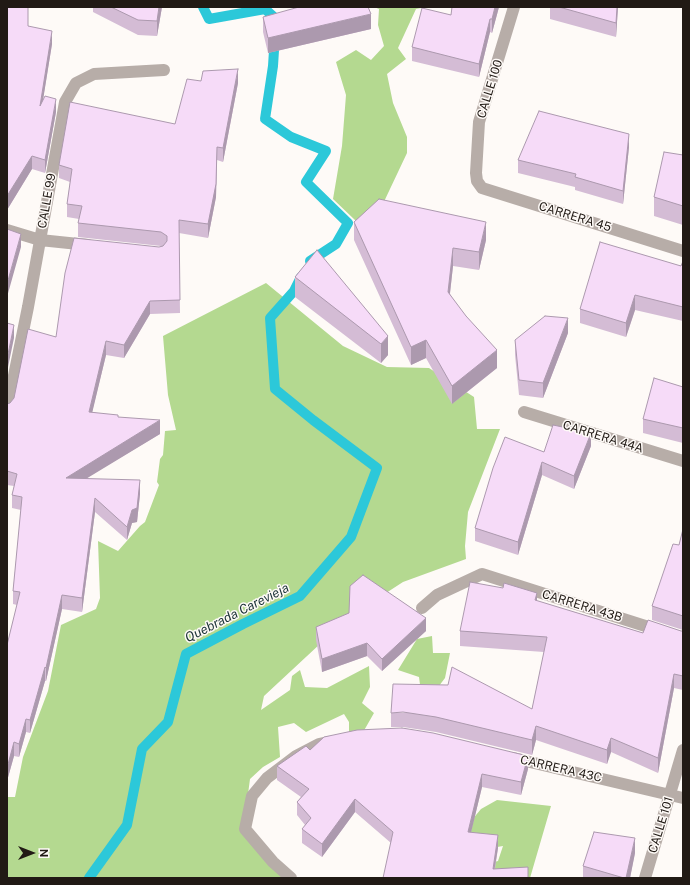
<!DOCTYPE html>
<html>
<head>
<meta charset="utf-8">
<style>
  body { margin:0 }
  #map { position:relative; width:690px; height:885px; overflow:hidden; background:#fefaf7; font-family:"Public Sans",sans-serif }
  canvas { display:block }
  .frame { position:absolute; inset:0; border:8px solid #211a15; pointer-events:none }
  .north { position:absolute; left:12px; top:833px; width:40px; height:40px; -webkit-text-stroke:3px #fefaf7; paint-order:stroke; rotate:90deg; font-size:11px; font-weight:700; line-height:16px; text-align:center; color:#211a15 }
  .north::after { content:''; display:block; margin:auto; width:14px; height:18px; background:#211a15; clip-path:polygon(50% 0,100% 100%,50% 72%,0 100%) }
</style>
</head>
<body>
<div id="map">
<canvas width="690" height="885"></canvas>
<div class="frame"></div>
<div class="north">N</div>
</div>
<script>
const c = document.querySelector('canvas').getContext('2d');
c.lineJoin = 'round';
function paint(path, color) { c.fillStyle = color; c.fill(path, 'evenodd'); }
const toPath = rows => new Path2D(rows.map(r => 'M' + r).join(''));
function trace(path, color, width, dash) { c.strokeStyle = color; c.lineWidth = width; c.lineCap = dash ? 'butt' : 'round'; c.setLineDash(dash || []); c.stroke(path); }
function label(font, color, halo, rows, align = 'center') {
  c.font = font + ' "Public Sans",sans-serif'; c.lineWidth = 3; c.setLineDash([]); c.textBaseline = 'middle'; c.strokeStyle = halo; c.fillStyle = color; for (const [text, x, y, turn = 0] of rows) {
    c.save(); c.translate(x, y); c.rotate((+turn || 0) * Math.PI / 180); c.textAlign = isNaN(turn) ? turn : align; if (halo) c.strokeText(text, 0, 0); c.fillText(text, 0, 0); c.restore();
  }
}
paint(toPath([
  [374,7,426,7,416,9,398,48,406,59,387,74,393,103,407,137,407,153,381,208,356,221,333,199,342,146,346,95,336,62,356,50,371,60,384,46,378,25,379,9],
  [266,283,343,346,387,367,429,368,474,397,477,429,500,429,468,512,465,546,466,559,403,582,349,617,264,696,261,710,290,690,292,676,300,670,305,687,327,688,369,666,370,687,362,703,374,713,362,734,349,732,349,722,344,714,306,732,294,723,278,727,280,757,263,767,250,779,243,832,283,878,7,878,7,797,15,797,23,757,48,691,61,625,96,609,100,598,98,541,118,551,140,526,145,522,159,485,157,482,160,459,163,455,165,431,176,430,168,395,163,336],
  [432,636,433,653,450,653,445,678,423,707,419,677,398,670,417,639],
  [497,800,551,806,530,878,460,878,471,868,498,861,503,846,474,851,437,836,471,821,481,809]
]), '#b4d990');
trace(toPath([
  [203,7,209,19,265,9,276,19,273,66,265,119,291,137,326,151,306,182,348,223,336,244,310,261],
  [89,878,127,825,142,749,168,722,186,654,243,624,300,596,351,537,377,468,313,420,275,389,270,318,294,291,301,277]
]), '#2cc8d9', 10);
trace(toPath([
  [514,7,479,122,476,173,477,181,482,188,683,251],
  [7,230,40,240,88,245],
  [7,410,28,307,65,102,76,83,94,74,164,70],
  [524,412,683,461],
  [422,608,437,595,482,574,683,638],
  [513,758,683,798],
  [291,878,273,862,245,829,252,796,267,778,296,756,319,744,328,742],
  [645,878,683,750]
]), '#b7ada8', 12);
paint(toPath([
  [7,7,28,26,52,44,43,99,56,112,45,173,32,169,7,210],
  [93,7,162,7,157,36,138,35,93,12],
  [499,7,492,33,490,32,479,77,412,61,412,47,451,15],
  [550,7,618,7,616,37,550,19],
  [263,17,371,29,268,53,263,32],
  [201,81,238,83,223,162,217,160,216,197,208,238,179,233,180,313,150,314,124,358,106,355,92,412,118,417,160,434,86,478,140,494,137,522,132,523,127,540,95,512,82,612,62,609,46,681,45,681,30,733,26,732,19,757,14,756,7,781,7,645,17,605,13,604,13,591,21,510,12,508,12,495,14,486,7,485,7,404,10,403,14,398,56,337,159,247,162,246,161,246,78,237,78,223,79,219,67,217,67,204,70,182,59,178,59,165,175,124],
  [629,147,623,204,575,190,575,187,518,173,518,160],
  [683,155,683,225,654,216,654,197],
  [354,222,486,240,479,270,453,266,450,294,497,368,452,404,426,358,411,365,354,240],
  [317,250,388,355,381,363,295,297,295,277],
  [683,261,683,321,635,310,626,337,580,323,580,309,681,266],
  [568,333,543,398,519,395,515,355,515,340],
  [683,387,683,443,643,433,643,419],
  [591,446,574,489,542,475,518,555,475,541,475,528,544,452],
  [683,529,683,630,652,620,652,606,679,545],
  [537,601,643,633,683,631,683,690,674,688,658,773,611,752,607,764,536,740,532,755,436,732,403,727,391,727,391,713,532,709,544,652,460,646,460,631],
  [316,627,426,631,382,671,367,656,322,672,316,640],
  [310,750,528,769,521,795,482,787,471,832,498,848,495,869,528,878,391,843,355,812,322,857,302,843,302,829,305,825,297,815,297,802,301,797,277,780,277,766],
  [635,853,630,878,583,878,583,866]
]), '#d4bcd5');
paint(toPath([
  [159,7,162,7,157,36,157,21],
  [495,7,499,7,492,33,492,19],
  [617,7,618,7,616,37,616,23],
  [371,14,371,29,268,53,268,38],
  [490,19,490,32,479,77,479,64],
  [52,31,52,44,40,119,40,106],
  [238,69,238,83,223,162,223,148],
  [56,99,56,112,45,173,45,160],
  [629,134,629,147,623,204,623,191],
  [217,147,216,197,208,238,208,224],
  [32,156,32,169,7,210,7,196],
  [486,222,486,240,479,270,479,252],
  [21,234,21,247,7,297,7,284],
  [453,248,453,266,448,310,448,292],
  [635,295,635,310,626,337,626,323],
  [150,301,150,314,124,358,124,345],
  [568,318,568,333,543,398,543,383],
  [14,325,14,338,7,372,7,359],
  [388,336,388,355,381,363,381,344],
  [426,340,426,358,411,365,411,347],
  [106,341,106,355,89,426,89,412],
  [497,350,497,368,452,404,452,386],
  [160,420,160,434,66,491,66,478],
  [591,433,591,446,574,489,574,476],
  [542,462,542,475,518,555,518,542],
  [140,480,140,494,137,522,132,523,127,540,127,527,132,510],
  [95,498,95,512,82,612,82,598],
  [537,593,537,608,535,600],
  [62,595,62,609,46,681,46,668],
  [426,618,426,631,382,671,382,659],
  [367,643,367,656,322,672,322,659],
  [45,667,45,681,30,733,30,720],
  [674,674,674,688,658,773,658,758],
  [26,719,26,732,19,757,19,744],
  [536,726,536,740,532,755,532,740],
  [611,738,611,752,607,764,607,750],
  [14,742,14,756,7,781,7,768],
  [528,756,528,769,521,795,521,782],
  [482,774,482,787,468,845,468,832],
  [355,799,355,812,322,857,322,844],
  [498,835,498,848,493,878,493,869],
  [635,838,635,853,630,878,626,878]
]), '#ac99ae');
const building = toPath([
  [7,7,28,7,28,26,52,31,40,106,45,96,56,99,45,160,32,156,7,196,7,7],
  [111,7,159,7,157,21,138,20,111,7],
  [299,7,368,7,371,14,268,38,263,17,299,7],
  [452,7,495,7,492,19,490,19,479,64,412,47,422,8,451,15,452,7],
  [559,7,617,7,616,23,559,7],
  [238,69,223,148,217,147,216,184,208,224,179,220,180,300,150,301,124,345,106,341,89,412,118,415,118,417,160,420,66,478,140,480,137,508,132,510,127,527,95,498,82,598,62,595,46,668,45,667,30,720,26,719,19,744,14,742,7,768,7,645,20,592,13,591,22,497,12,495,17,474,7,471,7,404,10,403,14,398,28,329,56,337,65,273,74,238,159,247,163,246,167,241,167,236,161,232,78,223,82,206,67,204,72,169,59,165,70,102,175,124,187,79,201,81,203,71,238,69],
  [539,111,629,134,623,191,575,177,576,174,518,160,539,111],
  [664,152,683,155,683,206,654,197,664,152],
  [379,199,486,222,479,252,453,248,448,292,466,316,497,350,452,386,426,340,411,347,354,222,379,199],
  [7,229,21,234,7,284,7,229],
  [600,242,681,266,683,261,683,307,635,295,626,323,580,309,600,242],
  [317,250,388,336,381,344,295,277,317,250],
  [545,316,568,318,543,383,519,380,515,340,545,316],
  [7,323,14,325,7,359,7,323],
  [654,378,683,387,683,428,643,419,654,378],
  [553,425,591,433,574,476,542,462,518,542,475,528,493,468,505,437,544,452,553,425],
  [683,529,683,616,652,606,673,544,679,545,683,529],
  [363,575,426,618,382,659,367,643,322,659,316,627,349,613,350,586,363,575],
  [470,582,503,588,504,583,537,593,535,600,643,633,648,620,681,631,683,631,683,676,674,674,658,758,611,738,607,750,536,726,532,740,436,717,403,712,391,713,393,684,448,685,452,667,532,709,547,637,460,631,470,582],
  [402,728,433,733,528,756,521,782,482,774,468,832,498,835,493,869,528,867,528,878,383,878,393,832,355,799,322,844,302,829,311,818,297,802,309,789,277,766,306,746,310,750,324,737,357,730,402,728],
  [594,832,635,838,626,878,624,878,583,866,594,832]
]);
paint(building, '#f6dbf8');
trace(building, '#ac99ae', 1);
label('12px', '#211a15', '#fefaf7', [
  ["CALLE 100",490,89,-73],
  ["CALLE 99",47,201,-80],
  ["CARRERA 45",575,217,17],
  ["CARRERA 44A",603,437,17],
  ["CARRERA 43B",582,606,17],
  ["CARRERA 43C",561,769,13],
  ["CALLE 101",661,825,-73]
]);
label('italic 13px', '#1a3235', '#fefaf7', [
  ["Quebrada Carevieja",237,613,-27]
]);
</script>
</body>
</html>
